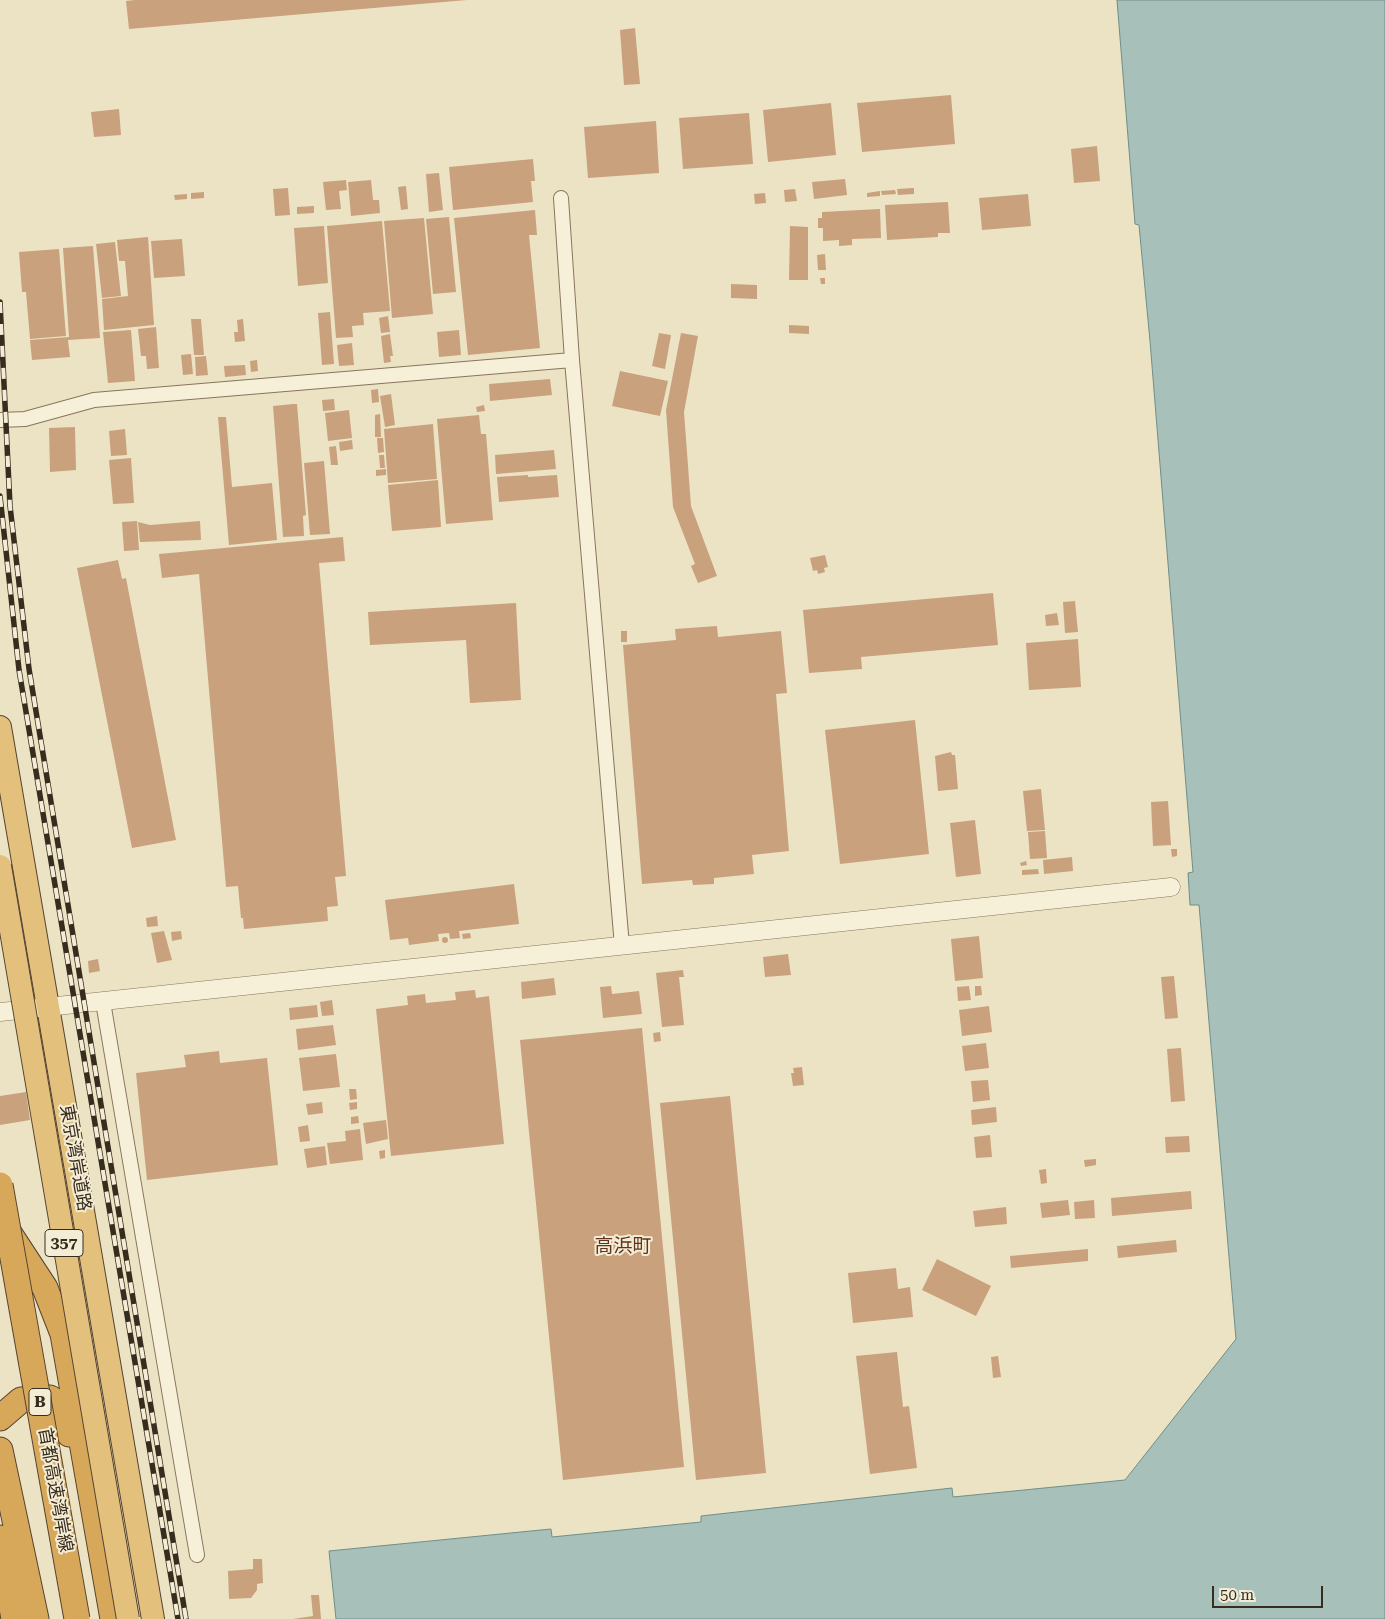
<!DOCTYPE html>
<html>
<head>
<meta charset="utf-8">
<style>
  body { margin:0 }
  #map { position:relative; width:1385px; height:1619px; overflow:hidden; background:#ece3c5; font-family:"Roboto Serif",serif }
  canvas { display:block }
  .scale { position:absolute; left:1212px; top:1586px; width:111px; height:22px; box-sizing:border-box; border:2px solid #382c1f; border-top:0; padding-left:6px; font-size:15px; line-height:18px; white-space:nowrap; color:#382c1f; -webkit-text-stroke:4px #f4edd5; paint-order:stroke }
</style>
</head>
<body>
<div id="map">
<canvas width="1385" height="1619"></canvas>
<div class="scale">50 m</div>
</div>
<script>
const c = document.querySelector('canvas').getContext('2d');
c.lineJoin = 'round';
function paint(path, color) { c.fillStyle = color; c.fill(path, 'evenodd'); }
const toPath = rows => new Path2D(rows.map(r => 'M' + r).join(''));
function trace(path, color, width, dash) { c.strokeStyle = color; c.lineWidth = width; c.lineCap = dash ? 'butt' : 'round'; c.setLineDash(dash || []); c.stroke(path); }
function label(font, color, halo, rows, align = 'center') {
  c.font = font + ' "Roboto Serif","Noto Sans JP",serif'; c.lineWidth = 4; c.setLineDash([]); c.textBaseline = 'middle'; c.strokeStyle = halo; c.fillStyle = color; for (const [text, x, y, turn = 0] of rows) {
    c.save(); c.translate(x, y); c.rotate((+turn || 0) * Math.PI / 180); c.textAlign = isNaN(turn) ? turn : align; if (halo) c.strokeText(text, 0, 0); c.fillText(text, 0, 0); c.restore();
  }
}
const water = toPath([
  [1117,0,1385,0,1385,1619,336,1619,329,1551,551,1529,552,1537,701,1522,701,1516,952,1488,953,1497,1125,1480,1236,1339,1199,905,1190,905,1188,873,1193,872,1150,341,1139,225,1135,224,1117,0]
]);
paint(water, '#a7c0ba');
trace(water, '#6e8e88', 1);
paint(toPath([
  [467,0,129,29,126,1,135,0],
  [635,28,640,84,624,85,620,30],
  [951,95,955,144,862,152,857,103],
  [831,103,836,155,768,162,763,110],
  [119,109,121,135,94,137,91,112],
  [749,113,753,164,683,169,679,118],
  [656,121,659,173,588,178,584,127],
  [1097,146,1100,181,1074,183,1071,149],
  [533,159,535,181,531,181,533,202,453,210,449,167],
  [439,173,443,210,429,212,426,174],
  [845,179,847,195,814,199,812,182],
  [346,180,347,190,339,191,341,209,326,210,323,182],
  [371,180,373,200,379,200,380,213,351,216,348,182],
  [406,186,408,209,401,210,398,187],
  [288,188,290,215,275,216,273,189],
  [914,188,914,194,898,195,897,189],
  [795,189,797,201,785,202,784,190],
  [895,190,896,194,882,195,881,191],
  [880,191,880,196,867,197,867,193],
  [204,192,204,198,191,199,191,193],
  [765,193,766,203,755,204,754,194],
  [187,194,187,199,175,200,174,195],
  [1028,194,1031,226,982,230,979,198],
  [948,202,950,233,938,233,938,237,887,240,885,205],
  [314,206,314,213,297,214,297,207],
  [880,209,881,238,852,239,852,245,839,246,839,240,823,241,823,228,818,228,818,218,822,218,822,212],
  [535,210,537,235,529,235,540,348,468,355,454,218],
  [449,217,456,292,433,294,426,219],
  [424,218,433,314,392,318,384,221],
  [382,221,390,311,363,313,364,325,352,326,353,337,336,338,327,226],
  [324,226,328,283,298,286,294,228],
  [790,226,808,227,808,280,789,280],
  [148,237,154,325,104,330,102,299,128,296,125,261,119,261,117,240],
  [182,239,185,276,154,278,151,241],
  [115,242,121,296,102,298,96,244],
  [93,246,100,338,68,340,70,357,32,360,30,340,69,337,63,248],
  [59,249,66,336,30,339,26,292,22,292,19,252],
  [825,254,826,270,818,270,817,255],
  [820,278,825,278,825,284,821,284],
  [731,284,757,285,757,299,731,298],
  [330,312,334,364,322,365,318,313],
  [388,316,390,332,381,333,379,318],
  [191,319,201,319,204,355,194,355],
  [243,319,245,341,235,342,234,332,238,332,237,320],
  [789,325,809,326,809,334,789,333],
  [156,327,159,368,147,369,146,356,141,356,138,329],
  [131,330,135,381,108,383,103,332],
  [459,330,461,355,439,357,437,332],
  [659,333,671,335,665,369,652,366],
  [681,333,698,336,684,412,691,506,717,576,698,583,691,566,695,564,673,507,666,410],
  [390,334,393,356,390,356,391,362,384,363,381,336],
  [352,343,354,365,339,366,337,345],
  [191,354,193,374,183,375,181,355],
  [206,356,208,375,196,376,195,357],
  [257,360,258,371,251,372,250,361],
  [245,365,246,375,225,377,224,366],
  [620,371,668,381,660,416,612,406],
  [550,379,552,395,490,401,489,384],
  [378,389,379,402,372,403,371,390],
  [391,394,395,425,385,427,380,396],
  [334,399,335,410,323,411,322,400],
  [293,404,297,404,306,515,303,516,304,536,283,537,273,406],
  [484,405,485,411,477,412,476,407],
  [349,410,352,438,328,441,325,413],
  [380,414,381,437,375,437,375,415],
  [479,415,481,434,486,434,493,520,446,524,437,419],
  [218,417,226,417,232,487,272,483,277,540,229,545],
  [433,424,437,479,388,483,384,429],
  [75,427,76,470,50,472,49,428],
  [125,429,127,455,111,456,109,431],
  [377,438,383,438,384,452,378,453],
  [352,440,353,449,340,451,339,442],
  [336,446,338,465,331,465,329,447],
  [554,450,556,469,496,474,495,455],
  [379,455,384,455,385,468,380,468],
  [131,458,134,503,113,504,109,460],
  [324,461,330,534,310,535,304,463],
  [386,469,386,475,376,476,376,470],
  [528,475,528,477,557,475,559,497,499,502,497,477],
  [438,480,441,527,392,531,388,485],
  [137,521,139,550,124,551,122,522],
  [200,521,201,540,140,542,138,522,150,525],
  [343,537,345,561,319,563,346,876,335,877,338,906,327,907,328,921,244,929,243,918,241,918,238,886,226,887,199,574,162,578,159,554],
  [825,555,828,567,824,568,825,572,818,574,817,570,813,571,810,558],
  [118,560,122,579,126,578,176,840,132,848,77,568],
  [993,593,998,645,861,657,862,669,809,673,803,610],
  [1075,601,1078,632,1065,633,1063,602],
  [516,603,521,700,470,703,466,640,370,645,368,612],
  [1057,613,1059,625,1046,626,1045,615],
  [717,626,718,637,781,631,787,693,776,694,789,851,752,855,754,874,714,878,714,884,693,885,692,880,642,884,623,645,676,640,675,629],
  [621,631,627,631,627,642,621,642],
  [1078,639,1081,687,1029,690,1026,643],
  [915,720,929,854,840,864,825,730],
  [951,752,952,755,955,755,958,789,938,791,935,756],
  [1041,789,1045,830,1027,831,1023,791],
  [1168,801,1171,845,1153,846,1151,802],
  [975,820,981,874,956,877,950,823],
  [1045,831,1047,858,1030,859,1028,832],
  [1171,849,1177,849,1177,856,1172,857],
  [1072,857,1073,871,1044,874,1043,860],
  [1026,861,1027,865,1021,866,1020,863],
  [1038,869,1039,874,1022,875,1022,870],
  [514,884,519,924,459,931,460,938,450,939,449,933,438,934,439,941,409,945,408,938,390,940,385,900],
  [157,916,158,926,147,927,146,918],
  [164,931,172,960,157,963,151,933],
  [181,931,182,939,172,941,171,932],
  [470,933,471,938,463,939,462,934],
  [979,936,983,978,955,981,951,939],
  '442 940a3 3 0 1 1 6 0a3 3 0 1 1-6 0Z',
  [788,954,791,975,765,977,763,957],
  [98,959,100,971,89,973,88,961],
  [683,970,684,977,679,977,684,1025,662,1027,656,973],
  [1174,976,1178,1018,1165,1019,1161,977],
  [554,978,556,995,522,999,521,982],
  [611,986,612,994,639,991,642,1014,603,1018,600,987],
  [969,986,971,1000,958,1001,957,987],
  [975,986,981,986,982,995,975,996],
  [475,990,476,998,489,996,504,1144,391,1156,376,1009,408,1005,407,996,425,994,426,1003,456,1000,455,992],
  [332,1000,334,1015,322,1016,320,1002],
  [317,1005,318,1017,290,1020,289,1008],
  [989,1006,992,1032,962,1036,959,1010],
  [333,1025,336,1045,298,1050,296,1029],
  [642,1028,684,1467,563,1480,520,1040],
  [660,1032,661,1041,654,1042,653,1033],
  [986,1043,989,1068,965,1071,962,1046],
  [1181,1048,1185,1101,1171,1102,1167,1049],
  [219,1051,220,1063,267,1058,278,1165,147,1180,136,1073,186,1067,184,1055],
  [336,1054,340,1087,303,1091,299,1058],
  [802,1067,804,1085,793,1086,791,1073,794,1073,793,1068],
  [988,1080,990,1100,973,1102,971,1081],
  [349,1089,356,1089,357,1099,350,1100],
  [26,1092,30,1120,0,1125,0,1096],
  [730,1096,766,1473,696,1480,660,1103],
  [322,1102,323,1113,308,1115,306,1104],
  [357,1102,357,1109,350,1110,349,1103],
  [996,1107,997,1122,972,1125,971,1110],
  [358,1116,359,1123,351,1124,351,1117],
  [386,1120,388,1139,366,1144,363,1123],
  [308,1125,310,1141,300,1142,298,1127],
  [360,1129,363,1160,330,1164,327,1143,346,1141,345,1131],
  [990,1135,992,1157,976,1158,974,1137],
  [1189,1136,1190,1152,1166,1153,1165,1137],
  [325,1146,327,1165,307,1168,304,1149],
  [385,1150,385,1158,380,1159,379,1151],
  [1096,1159,1096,1165,1085,1167,1084,1160],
  [1046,1169,1047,1183,1041,1184,1039,1170],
  [1191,1191,1192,1209,1112,1216,1111,1198],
  [1068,1200,1070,1215,1042,1218,1040,1203],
  [1094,1200,1095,1218,1075,1219,1074,1202],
  [1006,1207,1007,1224,975,1227,973,1211],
  [1176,1240,1177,1252,1118,1258,1117,1246],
  [1088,1249,1088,1261,1011,1268,1010,1256],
  [937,1259,991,1286,976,1316,922,1290],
  [896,1268,898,1289,910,1287,913,1317,853,1323,848,1273],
  [897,1352,903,1407,909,1406,917,1468,870,1474,856,1356],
  [998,1356,1001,1377,993,1378,991,1357],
  [253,1559,262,1559,263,1583,257,1584,257,1590,251,1598,229,1599,228,1571,253,1569],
  [311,1595,319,1595,321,1619,293,1619,313,1616]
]), '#c9a17d');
const minor = toPath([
  [561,198,572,360,622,946],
  [0,420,25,419,94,400,572,360],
  [103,1002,197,1555]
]);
const tertiary = toPath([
  [0,1012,1171,887]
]);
const trunk = toPath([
  [0,727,153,1619]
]);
const motorway = toPath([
  [9,1233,45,1288,63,1334,113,1619],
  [0,1418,21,1400,50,1398,60,1404,65,1415,69,1434],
  [0,1450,36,1619],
  [0,1538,14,1619]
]);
trace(minor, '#87755c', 16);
trace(tertiary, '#87755c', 19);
trace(trunk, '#554330', 24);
trace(motorway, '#554330', 27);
trace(minor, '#f7f0d8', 14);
trace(tertiary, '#f7f0d8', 18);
trace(trunk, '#e3c17c', 22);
trace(motorway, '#d8a85a', 25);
const rail = toPath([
  [0,302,10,506,29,669,186,1619],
  [0,496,19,670,178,1619]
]);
trace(rail, '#382c1f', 5.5);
trace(rail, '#f4edd5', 4, [11]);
const trunkBridge = toPath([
  [0,866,128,1619]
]);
const motorwayBridge = toPath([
  [0,1185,77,1619]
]);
trace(trunkBridge, '#554330', 24, []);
trace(motorwayBridge, '#554330', 27, []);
trace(trunkBridge, '#e3c17c', 22);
trace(motorwayBridge, '#d8a85a', 25);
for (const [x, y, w] of [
  [64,1243,38],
  [40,1402,22]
]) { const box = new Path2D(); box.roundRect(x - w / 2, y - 13.5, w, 27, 4); c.fillStyle = '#f4edd5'; c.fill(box); trace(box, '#382c1f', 1); }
label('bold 16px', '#382c1f', null, [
  ["357",64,1243],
  ["B",40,1402]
]);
label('18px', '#382c1f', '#f4edd5', [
  ["東京湾岸道路",75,1158,80],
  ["首都高速湾岸線",55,1490,80]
]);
label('19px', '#623220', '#f4edd5', [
  ["高浜町",623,1246]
]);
</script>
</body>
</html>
